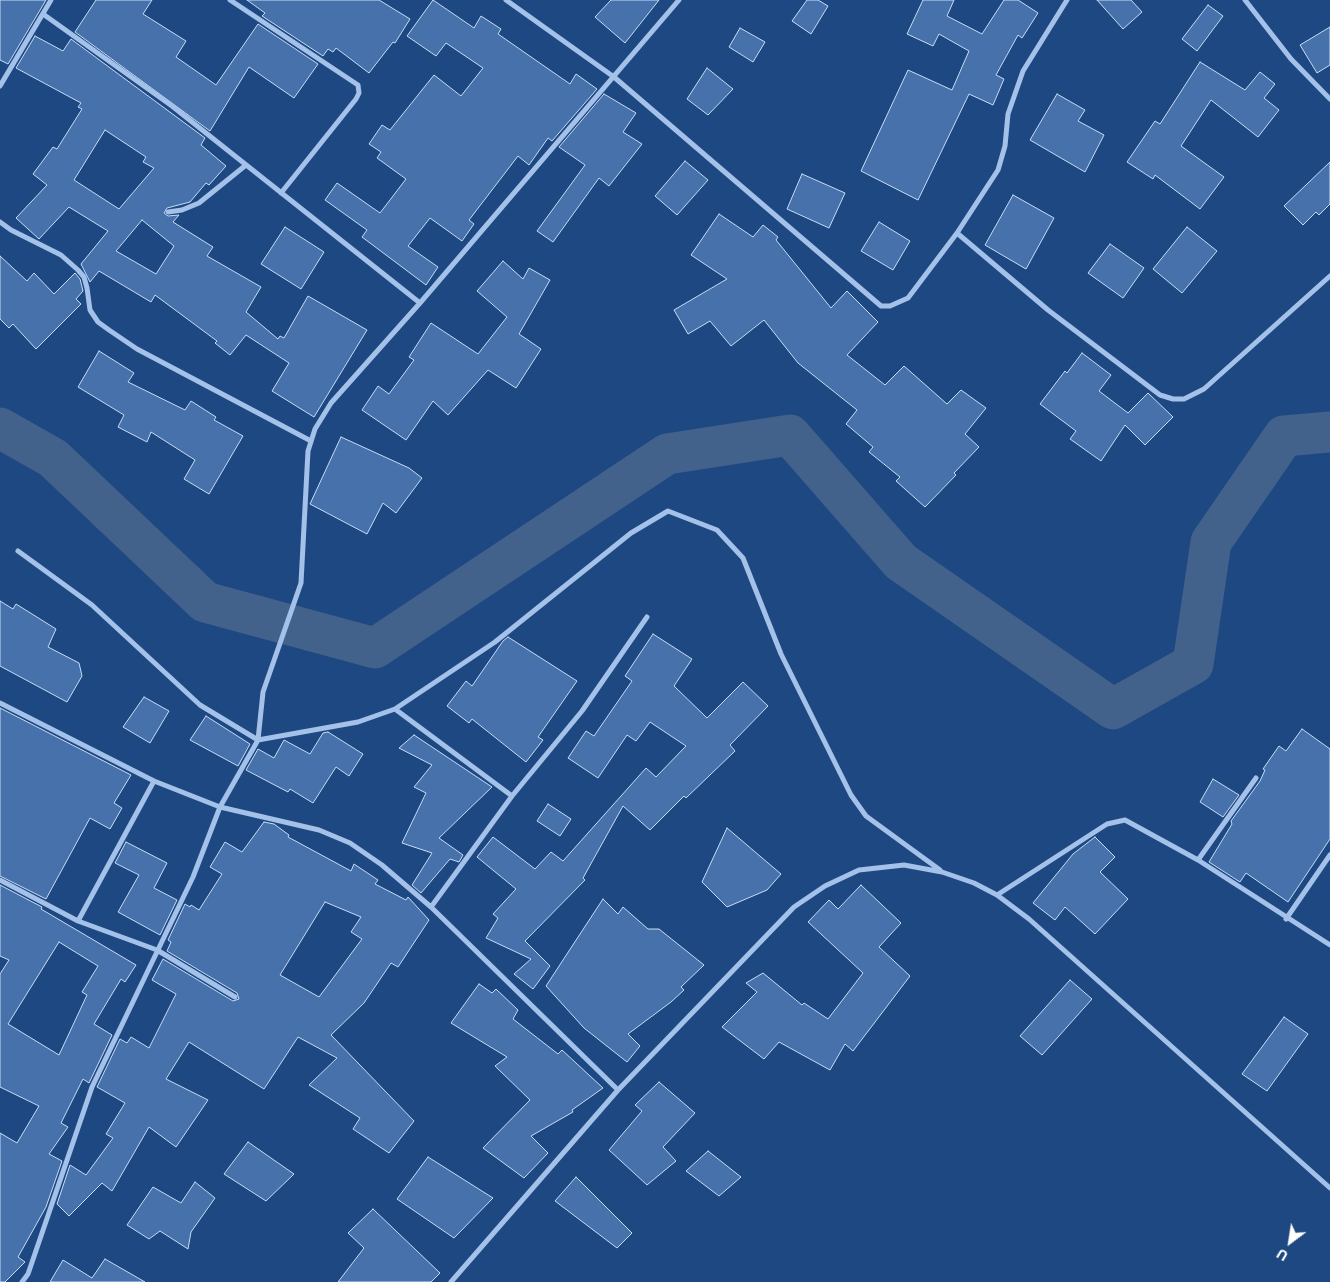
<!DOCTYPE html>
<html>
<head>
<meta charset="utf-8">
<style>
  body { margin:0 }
  #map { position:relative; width:1330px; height:1282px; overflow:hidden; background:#1e4881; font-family:"Noto Sans",sans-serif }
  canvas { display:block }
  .north { position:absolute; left:1265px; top:1217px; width:50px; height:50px; -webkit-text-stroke:4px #1e4881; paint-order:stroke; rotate:211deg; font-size:14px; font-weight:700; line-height:20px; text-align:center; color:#fff }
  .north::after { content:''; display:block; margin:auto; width:18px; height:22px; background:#fff; clip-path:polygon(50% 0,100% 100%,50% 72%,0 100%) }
</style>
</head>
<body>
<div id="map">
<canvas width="1330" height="1282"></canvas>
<div class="north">U</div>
</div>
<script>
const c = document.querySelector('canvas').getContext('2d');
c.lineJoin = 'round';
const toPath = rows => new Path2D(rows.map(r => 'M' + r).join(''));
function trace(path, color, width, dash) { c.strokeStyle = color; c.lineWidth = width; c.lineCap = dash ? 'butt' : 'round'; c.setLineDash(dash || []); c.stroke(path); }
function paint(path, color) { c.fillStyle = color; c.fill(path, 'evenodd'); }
trace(toPath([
  [0,428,53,458,205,602,375,648,667,454,790,435,901,562,1113,709,1193,664,1211,542,1284,436,1330,432]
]), '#42618b', 41);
const building = toPath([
  [0,0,46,0,8,64,0,60,0,0],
  [96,0,152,0,143,14,186,41,176,57,216,85,258,24,318,64,294,98,249,67,210,131,75,32,96,0],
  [247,0,379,0,410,19,395,43,393,42,369,73,336,48,333,52,328,49,323,56,262,16,265,13,247,0],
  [433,0,474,28,481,16,501,29,498,34,570,84,576,74,597,89,552,141,548,138,529,165,518,156,469,220,474,224,462,241,430,218,408,246,438,267,426,285,362,237,367,230,325,200,337,183,380,213,406,179,377,158,381,152,369,144,382,125,390,130,434,75,461,96,483,68,446,43,436,56,407,36,433,0],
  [611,0,659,0,625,43,595,17,611,0],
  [807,0,818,0,828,6,811,34,792,21,807,0],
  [923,0,954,0,947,16,982,34,1004,0,1018,0,1038,13,1022,38,1018,35,996,75,1004,79,993,105,969,94,918,200,861,171,908,70,952,90,969,51,939,34,933,46,907,34,923,0],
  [1097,0,1131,0,1142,12,1123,29,1097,0],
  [1208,5,1223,16,1197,51,1182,39,1208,5],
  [1330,27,1330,65,1317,73,1300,45,1330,27],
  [740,28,765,42,753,62,729,47,740,28],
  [35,36,63,51,71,39,205,138,201,145,226,166,209,185,206,183,190,202,167,208,164,213,168,216,179,215,173,222,213,247,207,256,261,287,246,312,278,339,280,336,284,338,308,296,367,330,314,417,272,391,289,363,246,335,230,355,215,343,217,341,155,295,151,302,99,271,90,282,81,264,108,231,69,207,39,239,16,218,47,185,33,174,53,147,57,149,82,109,78,107,81,103,16,68,35,36],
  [105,130,146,157,143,162,154,168,119,209,74,180,105,130],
  [142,220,174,246,156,274,116,251,142,220],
  [1200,62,1245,90,1260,72,1275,84,1264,98,1279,110,1258,137,1211,100,1181,146,1224,177,1200,209,1155,175,1153,179,1127,162,1155,121,1160,124,1200,62],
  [707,68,733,89,708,115,687,99,707,68],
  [604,94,636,113,623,132,642,144,609,186,599,178,553,242,537,231,585,165,559,147,604,94],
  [1057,94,1085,110,1078,121,1104,135,1085,172,1030,140,1057,94],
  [685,161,708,180,677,215,655,196,685,161],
  [1330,162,1330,204,1319,215,1316,212,1303,225,1284,206,1330,162],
  [802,174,845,193,829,228,787,209,802,174],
  [1013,195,1054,218,1026,269,985,245,1013,195],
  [719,214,753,237,763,225,778,237,776,240,831,308,847,291,878,322,847,355,885,385,904,366,947,404,961,390,986,408,965,434,979,447,954,473,956,475,925,507,896,481,900,477,869,452,873,447,846,424,857,410,798,363,764,320,731,346,710,321,688,334,674,310,727,279,691,255,719,214],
  [879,222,910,241,893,270,861,251,879,222],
  [285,227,324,252,301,289,261,264,285,227],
  [1187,227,1217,251,1182,293,1153,269,1187,227],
  [1110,244,1144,268,1123,298,1088,273,1110,244],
  [0,256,27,281,34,273,54,294,75,273,80,279,83,291,76,299,81,304,36,349,13,324,9,328,0,319,0,256],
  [503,261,523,279,529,268,550,280,519,334,541,349,516,388,488,370,448,415,433,401,406,440,362,410,378,386,389,394,414,360,409,357,431,323,478,354,507,317,477,291,503,261],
  [99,351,134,373,128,382,185,410,191,401,216,417,214,420,243,436,209,494,184,479,195,460,151,432,147,442,118,427,124,415,78,387,99,351],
  [1082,353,1111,375,1099,391,1128,413,1148,393,1173,417,1145,445,1125,425,1101,461,1070,439,1076,431,1040,404,1065,371,1067,373,1082,353],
  [341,437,409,468,422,478,396,513,383,503,367,534,310,504,341,437],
  [0,601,13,609,16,604,56,629,48,647,79,663,82,676,67,702,0,666,0,601],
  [653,634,692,659,674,686,707,718,743,682,768,706,730,745,735,751,686,798,684,796,650,830,623,806,583,878,585,880,525,941,550,966,533,989,514,974,531,959,486,938,498,918,493,914,516,889,477,857,493,837,535,869,551,852,563,861,646,768,656,777,686,746,650,722,636,741,627,735,598,778,568,758,586,731,594,736,632,681,625,676,653,634],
  [508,637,577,681,538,737,543,740,526,762,472,719,469,723,447,706,466,681,472,686,503,641,508,637],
  [144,697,169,711,150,743,123,727,144,697],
  [0,708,131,775,114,803,122,808,110,829,90,818,46,899,0,876,0,708],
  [206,716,250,744,238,766,190,740,206,716],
  [1302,729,1330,749,1330,839,1288,902,1246,873,1240,882,1209,862,1232,824,1231,821,1260,781,1265,770,1263,769,1279,746,1286,751,1302,729],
  [328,732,363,754,349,776,336,767,313,803,290,789,288,792,246,770,258,749,274,758,284,740,310,754,323,733,328,732],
  [414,735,492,787,439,838,463,855,459,862,450,859,421,893,412,885,432,853,402,843,426,793,414,787,432,765,399,748,414,735],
  [1213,779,1239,795,1223,817,1200,802,1213,779],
  [548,804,571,819,560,836,537,821,548,804],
  [264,822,274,824,289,835,288,837,351,871,354,864,378,880,375,884,406,900,408,897,429,920,398,967,391,963,364,1003,331,1035,414,1121,389,1153,353,1129,360,1118,309,1085,337,1058,298,1037,264,1089,189,1042,166,1079,208,1100,176,1147,149,1127,112,1191,102,1183,69,1216,57,1204,70,1165,86,1175,113,1138,106,1134,125,1103,97,1087,120,1039,127,1043,131,1037,149,1048,176,994,152,980,163,959,233,1001,239,999,237,993,167,951,171,942,168,940,185,904,190,907,191,905,199,910,222,874,210,867,225,842,242,852,264,822],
  [325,902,361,917,351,932,362,939,319,997,280,975,325,902],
  [727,828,781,874,767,890,727,907,702,882,727,828],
  [1095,837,1115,857,1100,872,1128,899,1095,934,1065,907,1055,920,1033,903,1073,854,1095,837],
  [126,842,167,863,154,888,177,900,160,935,118,912,139,875,115,863,126,842],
  [0,885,42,907,41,909,136,965,125,982,121,979,94,1024,112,1035,89,1083,83,1079,61,1123,68,1127,49,1154,62,1161,46,1207,18,1257,25,1262,5,1282,0,1282,0,1133,17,1143,39,1106,0,1087,0,974,9,960,0,956,0,885],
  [59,942,98,966,82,992,87,995,59,1055,8,1024,59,942],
  [861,885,901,923,879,947,910,976,853,1051,845,1044,830,1070,779,1042,764,1059,722,1027,757,992,746,983,763,973,802,1005,804,1003,828,1019,863,973,808,922,829,900,838,909,861,885],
  [603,899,618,914,623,907,648,929,659,929,704,965,681,987,684,990,671,1002,628,1034,640,1046,627,1062,584,1028,546,986,603,899],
  [1070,980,1092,999,1042,1055,1020,1036,1070,980],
  [479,984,492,993,496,989,518,1010,513,1019,558,1054,562,1050,603,1088,572,1110,573,1112,531,1136,548,1153,524,1178,483,1148,530,1100,495,1066,507,1057,451,1023,479,984],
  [1284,1017,1308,1034,1267,1091,1242,1074,1284,1017],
  [659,1082,695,1113,663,1147,676,1161,647,1185,609,1150,642,1111,635,1105,659,1082],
  [248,1142,294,1174,266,1201,224,1174,248,1142],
  [708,1151,741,1177,719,1196,686,1171,708,1151],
  [428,1157,493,1198,454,1238,397,1199,428,1157],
  [576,1177,632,1233,617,1248,555,1201,576,1177],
  [195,1182,215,1198,191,1232,188,1249,160,1231,149,1239,127,1225,153,1187,181,1203,195,1182],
  [373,1209,440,1273,431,1282,338,1282,364,1248,348,1233,373,1209],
  [105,1259,145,1282,50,1282,63,1260,92,1278,105,1259]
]);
paint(building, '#4671ab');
trace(building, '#c7dcf7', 1);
trace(toPath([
  [230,0,358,85,359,93,356,99,281,193],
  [506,0,614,77,881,306,890,306,908,298,957,233,998,170,1005,146,1008,114,1023,71,1067,0],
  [1245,0,1291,59,1330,99],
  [43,14,172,106,420,303],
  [0,86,51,0],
  [168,212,182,210,199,203,246,165],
  [0,222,11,230,61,255,78,270,84,277,87,288,90,310,98,322,109,330,137,349,311,441],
  [957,233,1048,310,1160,395,1173,399,1184,399,1204,389,1330,276],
  [18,551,92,605,200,705,258,740,358,722,395,709,512,796],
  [0,703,154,781,220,807,319,830,350,843,382,865,431,907,618,1090],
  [395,709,495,642,631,533,668,511,717,530,743,558,781,654,851,795,866,816,940,870],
  [1198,860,1256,778],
  [0,880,78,921,157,950,235,997],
  [997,895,1107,824,1125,820,1198,860,1330,945],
  [431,907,512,796,582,711,647,617],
  [1286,919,1330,855],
  [78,921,154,781],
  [22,1282,28,1274,92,1087,193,877,220,807,258,740,263,692,301,583,308,451,315,429,331,403,420,303,679,0],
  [451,1282,618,1090,794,907,825,886,859,870,904,865,942,872,974,883,997,895,1029,919,1330,1188]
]), '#a3c1e9', 5);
</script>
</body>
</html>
